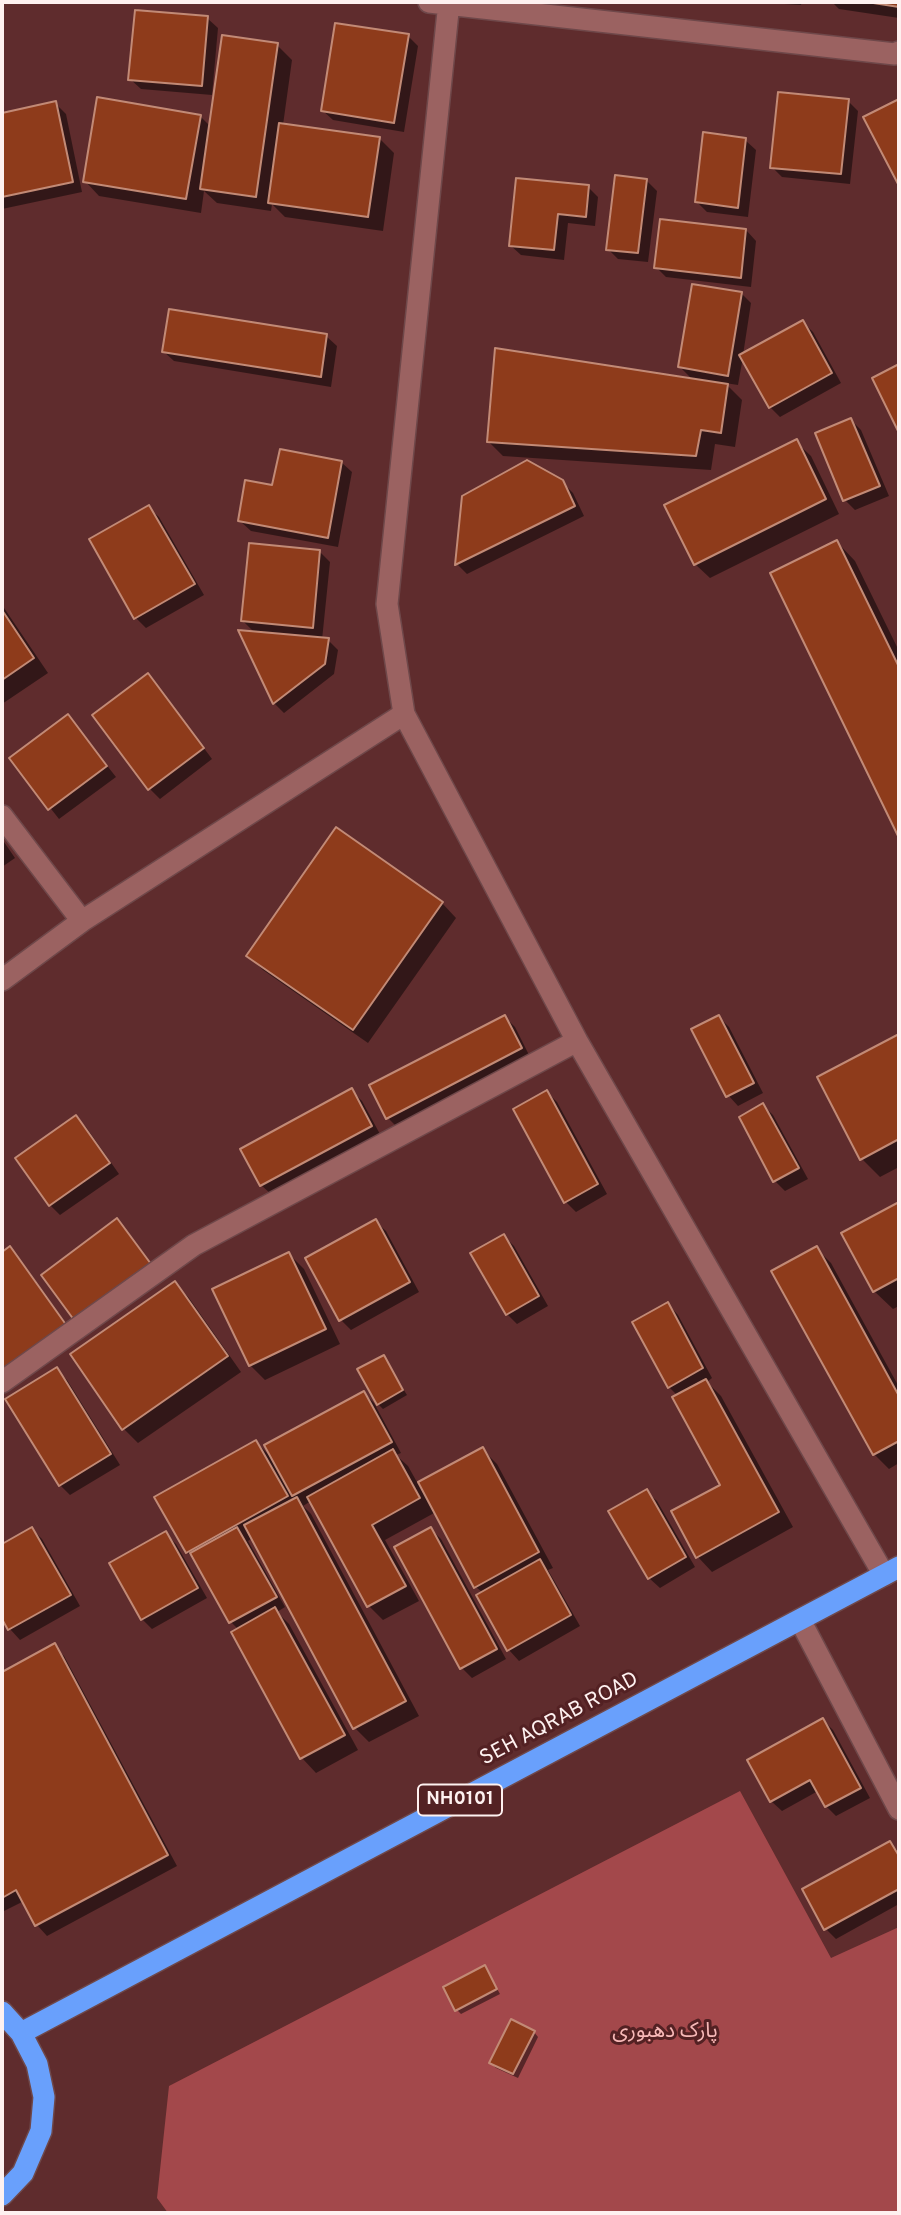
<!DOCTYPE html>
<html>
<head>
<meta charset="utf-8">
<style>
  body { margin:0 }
  #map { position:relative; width:901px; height:2215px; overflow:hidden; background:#5f2c2d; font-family:Overpass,sans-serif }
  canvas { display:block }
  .frame { position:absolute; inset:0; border:4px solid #fef1f0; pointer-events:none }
</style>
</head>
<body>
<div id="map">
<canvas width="901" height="2215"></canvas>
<div class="frame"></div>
</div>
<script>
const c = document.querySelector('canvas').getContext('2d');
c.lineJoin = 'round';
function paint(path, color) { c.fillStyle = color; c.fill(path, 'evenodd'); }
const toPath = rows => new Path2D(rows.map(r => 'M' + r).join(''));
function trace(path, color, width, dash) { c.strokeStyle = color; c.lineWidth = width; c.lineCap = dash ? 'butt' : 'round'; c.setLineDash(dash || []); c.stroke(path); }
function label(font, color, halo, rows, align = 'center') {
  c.font = font + ' Overpass,"Noto Sans Arabic",sans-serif'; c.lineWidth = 6; c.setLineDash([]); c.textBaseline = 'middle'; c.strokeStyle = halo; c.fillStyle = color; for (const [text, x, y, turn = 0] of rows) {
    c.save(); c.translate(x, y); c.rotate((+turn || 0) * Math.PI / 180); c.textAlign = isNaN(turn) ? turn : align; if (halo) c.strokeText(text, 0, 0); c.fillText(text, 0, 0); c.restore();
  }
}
paint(toPath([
  [740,1791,831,1958,899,1927,899,2213,168,2213,157,2198,169,2086]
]), '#a3484b');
paint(toPath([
  [752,2,802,2,801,5],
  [832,2,899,2,899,18,839,9],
  [207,18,218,28,212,95,141,89,130,79],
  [408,36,418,46,404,132,333,120,322,110],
  [277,45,292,60,283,125,379,138,394,153,383,231,285,217,272,204,271,211,217,203,204,191,201,213,99,196,85,181,200,116,211,127],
  [848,101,858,111,850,184,782,177,772,167],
  [55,103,66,114,82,192,2,209,2,115],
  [745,140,756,150,748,217,707,212,697,202],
  [647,181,657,191,648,262,618,259,608,249],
  [588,187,598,197,595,226,568,223,564,260,521,255,510,245],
  [746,230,756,241,751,287,666,277,656,267],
  [741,293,751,303,743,355,803,322,813,332,841,383,780,417,770,407,743,357,738,385,725,383,742,400,735,447,715,444,711,470,503,456,488,441,693,380,680,367],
  [326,336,337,346,331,387,174,361,163,351],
  [851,420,861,430,889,496,855,510,845,500],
  [796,442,811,456,839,514,710,578,695,564],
  [341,462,352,472,338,547,251,531,240,521,274,487],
  [562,482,573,493,584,516,467,574,457,564,464,497],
  [148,507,159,517,204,595,146,628,136,618,91,540],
  [837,542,855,561,899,651,899,833,773,574],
  [319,551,330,562,322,640,328,640,338,650,334,674,284,713,274,703,241,632,256,634,243,621],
  [2,605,48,673,2,704],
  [147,675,157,685,212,759,160,799,150,789],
  [68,716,116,777,59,819,11,758],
  [2,839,15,858,2,867],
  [442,903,456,918,368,1043,263,970,248,955],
  [505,1017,515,1027,531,1059,398,1128,388,1118],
  [719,1017,729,1027,763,1093,738,1106,728,1095],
  [899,1036,899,1167,880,1177,862,1159,820,1078],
  [352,1091,362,1101,381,1136,272,1195,261,1185],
  [547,1092,557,1102,607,1194,576,1212,566,1202],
  [763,1105,773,1115,808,1179,785,1191,775,1181],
  [76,1117,86,1127,119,1174,60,1215,50,1205],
  [899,1204,899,1306,893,1309,874,1291,844,1233],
  [117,1220,160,1275,86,1329],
  [375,1221,386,1231,419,1292,351,1330,341,1320,307,1259],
  [504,1236,514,1246,548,1306,517,1324,507,1314],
  [816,1248,831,1263,899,1387,899,1463,889,1469,874,1454],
  [9,1249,20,1259,76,1337,5,1371,2,1366,2,1332,6,1329,2,1323,2,1254],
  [289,1254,304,1269,340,1344,265,1380,250,1365],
  [175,1283,189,1298,241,1372,138,1443,124,1429],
  [668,1304,678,1315,712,1378,707,1382,721,1396,793,1527,712,1572,698,1557,673,1512,722,1485,678,1396,669,1387],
  [383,1357,407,1395,383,1409,378,1404],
  [57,1370,67,1380,120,1465,70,1495,60,1485],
  [364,1393,374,1403,401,1453,396,1455,408,1466,418,1484,482,1449,497,1464,553,1568,548,1570,580,1626,519,1661,509,1650,478,1596,483,1593,476,1587,436,1512,385,1540,419,1601,383,1620,369,1606,311,1501,303,1506,311,1514,419,1716,369,1742,354,1727,253,1538,248,1541,285,1607,277,1612,289,1624,358,1750,316,1773,302,1758,233,1632,238,1629,231,1622,196,1561,187,1552,256,1442,273,1459],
  [646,1491,657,1501,695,1567,660,1588,649,1578,610,1512],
  [32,1529,42,1539,80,1606,20,1640,10,1629,2,1615,2,1546],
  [431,1529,441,1539,506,1659,472,1678,462,1668],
  [165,1533,176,1544,207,1598,152,1629,142,1619],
  [54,1646,64,1656,177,1866,47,1936,37,1925,24,1901,2,1912,2,1674],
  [823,1720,833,1730,870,1798,836,1816,826,1806,818,1791,782,1811,771,1801],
  [890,1843,899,1852,899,1904,836,1939,826,1929],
  [485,1967,500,1994,461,2014,457,2010],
  [534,2032,538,2037,518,2078,496,2068,491,2063]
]), '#0007');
const building = toPath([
  [867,2,899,2,899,7,867,2],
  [135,10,208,16,202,86,128,80,135,10],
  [335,23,409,34,394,123,321,111,335,23],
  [222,35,278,43,256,197,200,189,222,35],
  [778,92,849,99,841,174,770,168,778,92],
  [97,97,201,115,186,199,83,182,97,97],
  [899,99,899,183,898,184,863,117,899,99],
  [56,101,73,182,2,197,2,113,56,101],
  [279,123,380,137,368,217,268,203,279,123],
  [703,132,746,138,738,208,695,202,703,132],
  [615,175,647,179,638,253,606,250,615,175],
  [516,178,589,185,586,217,558,214,554,250,509,246,516,178],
  [660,219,746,229,741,278,654,268,660,219],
  [692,284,742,292,728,376,678,367,692,284],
  [169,309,327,334,321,377,162,352,169,309],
  [803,320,832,373,769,408,739,355,803,320],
  [495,348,728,384,721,433,701,430,696,456,487,442,495,348],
  [899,364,899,433,872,378,899,364],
  [851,418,880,486,843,501,815,433,851,418],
  [797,439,826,499,694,565,664,505,797,439],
  [280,449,342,461,328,538,238,521,245,480,272,485,280,449],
  [527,460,563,480,575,506,455,565,462,496,527,460],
  [149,505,195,584,134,619,89,539,149,505],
  [837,540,899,667,899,838,770,573,837,540],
  [249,543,320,550,313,628,241,621,249,543],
  [2,610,34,658,2,680,2,610],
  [238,630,329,638,325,664,273,704,238,630],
  [148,673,204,748,148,790,92,715,148,673],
  [68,714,107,766,48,810,9,758,68,714],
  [336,827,443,902,353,1030,246,956,336,827],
  [505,1015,522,1048,386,1119,369,1085,505,1015],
  [719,1015,754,1083,726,1097,691,1029,719,1015],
  [899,1034,899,1139,860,1160,817,1077,899,1034],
  [352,1088,372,1126,260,1186,240,1149,352,1088],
  [547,1090,598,1184,564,1203,513,1109,547,1090],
  [763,1103,799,1168,773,1182,739,1117,763,1103],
  [76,1115,110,1163,49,1206,15,1158,76,1115],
  [899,1202,899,1278,873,1292,841,1233,899,1202],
  [117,1218,151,1264,74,1320,41,1275,117,1218],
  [376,1219,410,1282,339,1321,305,1258,376,1219],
  [504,1234,539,1296,506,1315,470,1253,504,1234],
  [10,1246,67,1326,4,1372,2,1369,2,1252,10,1246],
  [817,1246,899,1396,899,1441,873,1455,771,1271,817,1246],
  [289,1252,326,1329,249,1366,212,1289,289,1252],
  [175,1281,228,1356,122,1430,70,1354,175,1281],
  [668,1302,703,1368,668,1388,632,1322,668,1302],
  [384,1355,403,1390,377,1405,357,1369,384,1355],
  [57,1367,111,1454,59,1486,5,1399,57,1367],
  [706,1379,779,1512,696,1558,671,1511,720,1485,672,1397,706,1379],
  [364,1391,392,1442,292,1496,264,1445,364,1391],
  [256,1440,288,1496,186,1553,154,1497,256,1440],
  [483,1447,539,1552,474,1588,418,1482,483,1447],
  [393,1449,420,1498,372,1525,406,1586,367,1607,307,1497,393,1449],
  [647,1489,686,1557,648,1579,608,1511,647,1489],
  [297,1497,406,1701,353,1729,244,1525,297,1497],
  [32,1527,71,1595,8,1630,2,1619,2,1544,32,1527],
  [237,1527,277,1597,229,1623,190,1553,237,1527],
  [431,1527,497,1649,460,1669,394,1547,431,1527],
  [166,1531,198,1588,141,1620,109,1563,166,1531],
  [540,1559,571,1615,507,1651,476,1595,540,1559],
  [275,1607,345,1735,300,1759,231,1632,275,1607],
  [55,1643,168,1855,35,1926,16,1890,2,1898,2,1672,55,1643],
  [823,1718,861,1788,825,1807,810,1780,770,1802,747,1760,823,1718],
  [890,1841,899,1856,899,1889,824,1930,802,1889,890,1841],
  [485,1965,497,1989,455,2011,443,1987,485,1965],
  [511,2019,535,2031,513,2074,489,2063,511,2019]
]);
paint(building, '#8e3b1b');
trace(building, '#c28a76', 2);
const minor = toPath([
  [429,2,895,54,899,52],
  [449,2,387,604,404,714,577,1041,884,1575],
  [2,816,82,921],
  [2,980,82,921,404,714],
  [2,1382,194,1245,577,1041],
  [800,1620,899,1809]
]);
const highway = toPath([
  [2,2012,21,2033,37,2064,44,2097,41,2131,23,2173,2,2195],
  [21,2033,899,1567]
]);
trace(minor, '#6f484a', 24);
trace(highway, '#6f484a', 24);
trace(minor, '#9b6261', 21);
trace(highway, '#69a0fc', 21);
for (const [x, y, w] of [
  [460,1800,84]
]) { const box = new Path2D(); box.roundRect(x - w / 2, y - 15.5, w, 31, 5); c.fillStyle = '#532123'; c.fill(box); trace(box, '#fef1f0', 2); }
label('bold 19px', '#fef1f0', null, [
  ["NH0101",460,1800]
]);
label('21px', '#fef1f0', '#532123', [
  ["SEH AQRAB ROAD",560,1720,-28]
]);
label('21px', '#f7b8b7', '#532123', [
  ["پارک دهبوری",665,2033]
]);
</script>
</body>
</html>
